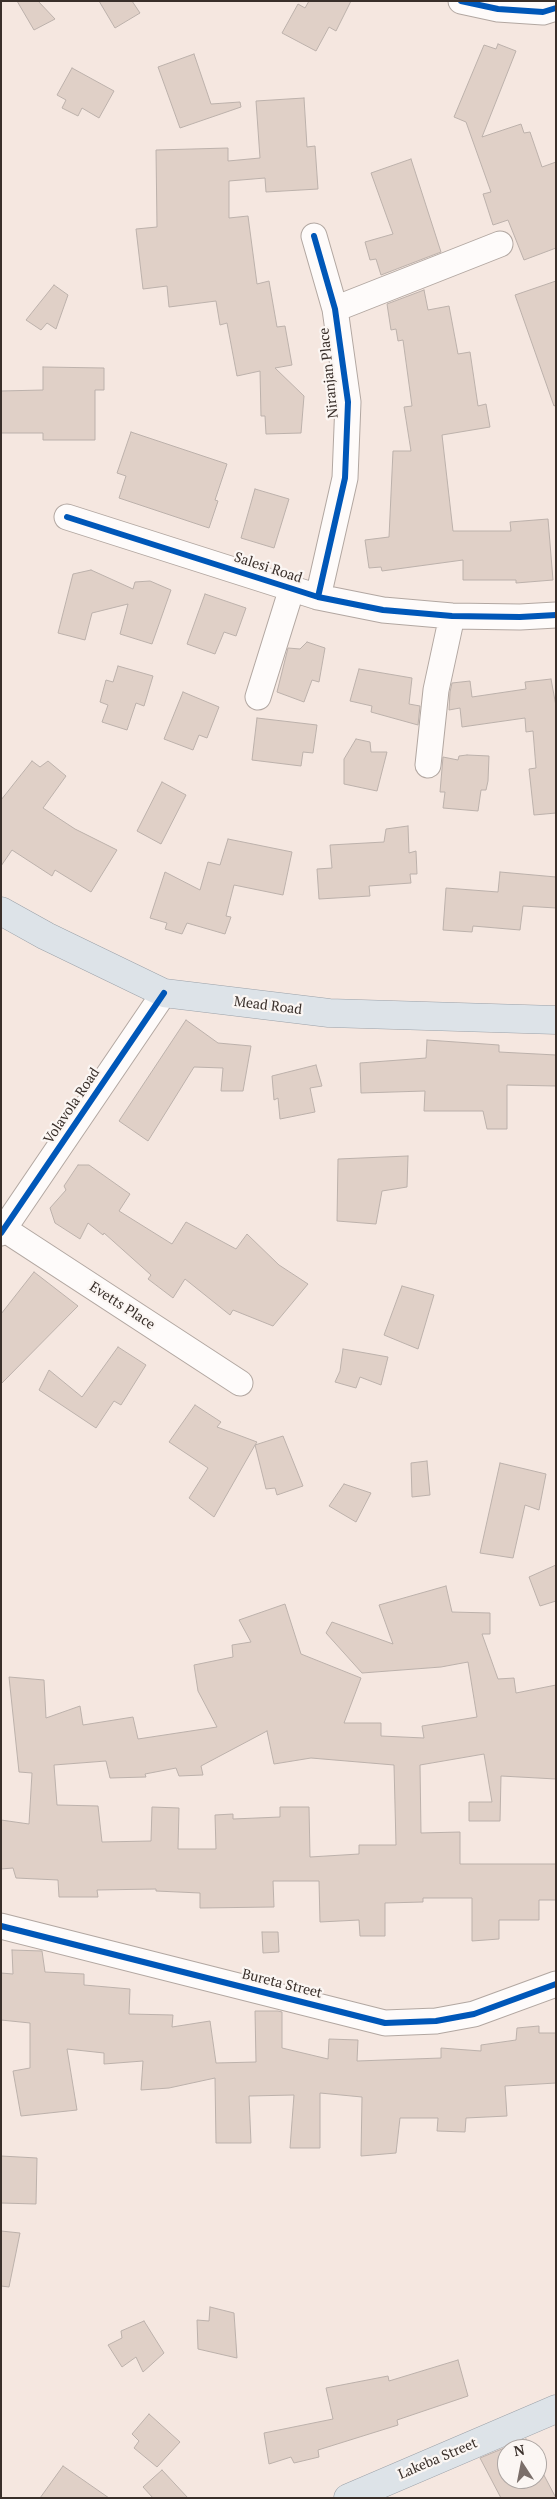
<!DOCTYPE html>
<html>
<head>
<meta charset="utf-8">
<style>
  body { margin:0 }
  #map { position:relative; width:557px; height:2499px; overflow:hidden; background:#f5e7e0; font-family:"PT Serif",serif }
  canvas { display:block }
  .frame { position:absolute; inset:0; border:2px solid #392f2a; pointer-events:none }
  .north { position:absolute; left:497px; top:2439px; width:50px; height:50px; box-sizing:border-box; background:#fbf6f3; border:1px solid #ada6a3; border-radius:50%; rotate:349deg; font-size:14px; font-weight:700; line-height:20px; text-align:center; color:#392f2a }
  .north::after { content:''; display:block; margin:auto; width:18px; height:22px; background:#7b6f6a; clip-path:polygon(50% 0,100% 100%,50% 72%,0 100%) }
</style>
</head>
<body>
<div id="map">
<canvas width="557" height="2499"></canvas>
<div class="frame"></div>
<div class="north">N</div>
</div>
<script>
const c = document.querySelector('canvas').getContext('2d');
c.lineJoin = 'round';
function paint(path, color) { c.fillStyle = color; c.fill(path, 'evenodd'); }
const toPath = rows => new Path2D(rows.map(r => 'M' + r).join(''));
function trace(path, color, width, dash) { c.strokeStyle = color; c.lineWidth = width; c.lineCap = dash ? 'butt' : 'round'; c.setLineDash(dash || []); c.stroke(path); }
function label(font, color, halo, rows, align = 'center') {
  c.font = font + ' "PT Serif",serif'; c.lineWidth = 4.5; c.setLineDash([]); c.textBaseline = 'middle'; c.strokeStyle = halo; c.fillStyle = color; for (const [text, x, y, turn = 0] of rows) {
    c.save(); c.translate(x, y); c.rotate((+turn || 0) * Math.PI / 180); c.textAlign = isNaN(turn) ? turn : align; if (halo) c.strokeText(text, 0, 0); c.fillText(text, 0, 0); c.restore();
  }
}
const building = toPath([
  [17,1,38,1,55,19,34,30,17,1],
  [99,1,132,1,140,13,115,28,99,1],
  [309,1,351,1,336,31,329,27,316,51,282,33,298,4,305,8,309,1],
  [498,44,516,51,482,137,521,124,524,133,530,132,542,167,556,162,556,248,524,260,508,220,493,225,483,194,491,192,466,122,454,117,484,45,496,49,498,44],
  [194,54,211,104,240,102,241,107,180,128,158,67,194,54],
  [72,68,114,91,99,118,82,108,78,116,62,108,66,100,57,95,72,68],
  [304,98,307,147,315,146,318,189,266,192,265,178,229,181,229,218,248,216,257,284,269,281,277,327,285,326,292,365,275,368,304,396,301,433,266,434,265,416,261,416,260,371,237,376,227,323,220,325,216,301,169,307,167,286,143,289,136,229,157,227,156,150,228,148,228,161,260,158,256,101,304,98],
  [411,159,441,252,381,275,376,259,370,260,365,242,393,234,371,173,411,159],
  [556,281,556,405,554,406,515,295,556,281],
  [54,285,68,295,56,329,47,323,41,330,26,320,54,285],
  [424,290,428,310,449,306,458,354,470,352,478,406,486,404,490,427,442,435,453,531,511,531,510,522,548,519,553,580,516,583,516,580,463,580,463,560,382,571,381,567,369,568,365,540,389,537,393,451,411,451,404,407,412,406,403,340,398,341,396,329,391,330,387,304,424,290],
  [43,367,104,368,104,390,95,390,95,440,43,440,43,433,1,433,1,391,43,390,43,367],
  [131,432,227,464,215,500,218,501,209,528,119,498,126,476,117,473,131,432],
  [255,489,289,499,274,548,241,538,255,489],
  [91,570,133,589,135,582,150,581,171,590,152,644,120,634,128,604,92,613,85,640,58,633,73,574,91,570],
  [205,594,246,608,236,636,224,632,215,654,187,644,205,594],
  [307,642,325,648,319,682,312,680,304,702,277,692,288,648,300,649,307,642],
  [118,666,153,676,144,706,136,703,127,730,102,722,108,705,100,702,106,680,113,682,118,666],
  [359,669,412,678,409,704,420,706,418,725,371,712,372,706,350,701,359,669],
  [551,679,556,706,556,813,534,815,529,769,536,768,533,731,526,732,525,718,462,727,460,708,449,710,450,692,452,683,470,681,472,697,526,689,525,682,551,679],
  [183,692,219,707,207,738,199,735,193,750,164,739,183,692],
  [257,718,317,725,313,753,303,752,301,766,252,760,257,718],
  [356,739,370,742,371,752,387,752,377,791,344,784,344,759,356,739],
  [467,755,489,756,488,781,486,790,481,790,478,811,443,808,445,792,440,792,443,757,458,760,459,756,467,755],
  [32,761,40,767,48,761,66,776,43,808,75,829,117,850,91,892,55,870,52,876,12,850,1,866,1,800,32,761],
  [162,782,186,795,161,844,137,831,162,782],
  [408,826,409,853,416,851,417,874,410,874,411,883,369,886,370,896,319,899,317,869,332,868,330,845,384,842,386,829,408,826],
  [228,839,292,852,283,895,234,885,226,916,231,917,225,934,187,923,182,934,165,929,167,923,150,918,165,872,200,890,208,862,220,865,228,839],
  [500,872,556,877,556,908,523,906,520,930,473,926,472,932,443,930,446,888,498,892,500,872],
  [186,1020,218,1043,251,1046,243,1091,221,1091,223,1068,194,1067,148,1141,119,1121,186,1020],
  [427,1040,499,1045,499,1052,556,1055,556,1086,507,1085,507,1129,487,1129,483,1111,424,1111,425,1091,361,1093,360,1063,426,1058,427,1040],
  [316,1065,322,1086,310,1088,315,1112,280,1119,278,1098,274,1100,272,1076,316,1065],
  [408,1156,407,1187,382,1191,376,1224,337,1221,338,1159,408,1156],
  [78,1165,89,1165,130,1194,119,1211,172,1244,186,1222,236,1249,247,1234,279,1265,308,1284,273,1326,233,1310,230,1315,185,1279,173,1298,148,1279,151,1275,104,1233,103,1235,88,1223,80,1239,55,1223,50,1208,66,1190,64,1186,78,1165],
  [34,1272,78,1306,1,1384,1,1314,34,1272],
  [402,1286,434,1295,418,1349,384,1335,402,1286],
  [118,1347,146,1365,121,1405,114,1401,96,1428,39,1390,49,1370,82,1397,118,1347],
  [343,1349,388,1357,381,1385,360,1377,356,1388,335,1382,340,1371,343,1349],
  [195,1405,221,1422,217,1427,257,1442,255,1445,283,1436,303,1486,277,1495,275,1488,266,1489,255,1445,214,1517,189,1498,208,1468,169,1442,195,1405],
  [427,1461,430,1495,412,1497,411,1463,427,1461],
  [500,1463,546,1474,539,1510,525,1505,513,1558,480,1553,500,1463],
  [344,1484,371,1493,356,1522,329,1506,344,1484],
  [556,1565,556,1601,540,1606,529,1577,556,1565],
  [446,1586,452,1612,490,1613,490,1634,482,1634,498,1679,514,1678,516,1693,556,1685,556,1779,501,1776,500,1821,469,1821,469,1802,492,1802,484,1754,420,1765,421,1833,460,1832,460,1864,556,1864,556,1900,539,1900,539,1920,499,1920,499,1939,472,1941,472,1898,423,1898,423,1902,385,1903,385,1936,360,1936,359,1920,320,1922,319,1881,273,1881,274,1907,200,1908,200,1893,156,1891,156,1889,97,1890,98,1897,59,1897,58,1880,16,1878,13,1868,1,1869,1,1820,29,1824,32,1773,19,1772,9,1677,44,1680,46,1718,80,1706,83,1725,133,1717,138,1739,217,1727,198,1691,194,1665,233,1657,232,1645,251,1642,239,1620,285,1604,301,1654,361,1678,344,1723,381,1723,381,1736,424,1738,422,1726,477,1717,468,1662,441,1667,362,1673,326,1633,332,1622,393,1644,379,1605,446,1586],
  [267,1731,274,1764,311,1758,394,1765,396,1845,359,1845,359,1854,310,1857,309,1807,280,1807,280,1817,233,1819,233,1814,215,1815,216,1849,178,1849,179,1808,152,1807,151,1841,102,1842,98,1806,57,1805,54,1765,106,1761,110,1778,146,1777,145,1774,176,1768,179,1776,203,1775,201,1766,267,1731],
  [262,1932,278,1932,279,1952,263,1953,262,1932],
  [12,1950,42,1951,45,1972,84,1974,84,1985,130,1989,129,2014,173,2015,172,2027,210,2021,216,2063,256,2062,255,2011,278,2011,282,2012,282,2048,328,2059,329,2039,358,2040,357,2061,441,2058,441,2048,481,2051,481,2045,516,2040,517,2028,539,2026,539,2033,556,2033,556,2083,505,2086,507,2116,466,2118,465,2132,437,2131,438,2118,400,2118,396,2153,361,2156,362,2097,320,2093,320,2148,290,2148,294,2095,249,2096,251,2143,216,2143,215,2078,169,2088,141,2090,143,2061,104,2064,104,2053,67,2049,77,2110,21,2116,13,2071,30,2068,30,2023,1,2020,1,1973,13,1974,12,1950],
  [1,2156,37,2158,36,2204,1,2203,1,2156],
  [1,2231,20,2233,9,2287,1,2286,1,2231],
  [210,2307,234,2313,237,2358,198,2349,197,2320,209,2321,210,2307],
  [144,2321,164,2353,143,2372,136,2357,122,2367,108,2345,122,2338,121,2331,144,2321],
  [458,2360,468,2396,397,2420,398,2425,318,2450,319,2457,294,2463,291,2457,269,2464,264,2433,333,2419,326,2388,388,2376,389,2381,458,2360],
  [149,2414,180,2442,157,2467,134,2448,139,2441,132,2434,149,2414],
  [526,2439,531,2449,507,2449,507,2479,537,2479,537,2462,556,2498,501,2498,480,2458,526,2439],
  [63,2466,109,2498,40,2498,63,2466],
  [162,2470,188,2498,153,2498,143,2487,162,2470]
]);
paint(building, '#e0d0c7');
trace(building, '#bcb1ab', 1);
const minor = toPath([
  [461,1,498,9,543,12,556,8],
  [314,236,335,309,348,402,345,478,318,597],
  [335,309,500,244],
  [67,517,318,597,383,610,452,616,520,617,556,615],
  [258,697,292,588],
  [428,765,436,690,452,616],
  [4,1229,240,1383],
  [1,1233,164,993],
  [1,1926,385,2023,436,2021,474,2014,556,1984]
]);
const major = toPath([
  [1,911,46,936,164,993,329,1013,556,1020],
  [348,2498,556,2409]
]);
trace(minor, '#b2a7a1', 27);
trace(major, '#9ba1a8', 29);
trace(minor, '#fefbfa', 25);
trace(major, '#dde3e8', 28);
trace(toPath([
  [461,1,498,9,543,12,556,8],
  [314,236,335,309,348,402,345,478,318,597],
  [67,517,318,597,383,610,452,616,520,617,556,615],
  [1,1233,164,993],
  [1,1926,385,2023,436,2021,474,2014,556,1984]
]), '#0057b8', 6);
label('14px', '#392f2a', '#fbf6f3', [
  ["Niranjan Place",329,373,-96],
  ["Salesi Road",268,568,18],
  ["Mead Road",268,1006,7],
  ["Volavola Road",72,1106,-56],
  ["Evetts Place",122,1306,33],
  ["Bureta Street",282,1984,14],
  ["Lakeba Street",438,2459,-23]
]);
</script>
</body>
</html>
